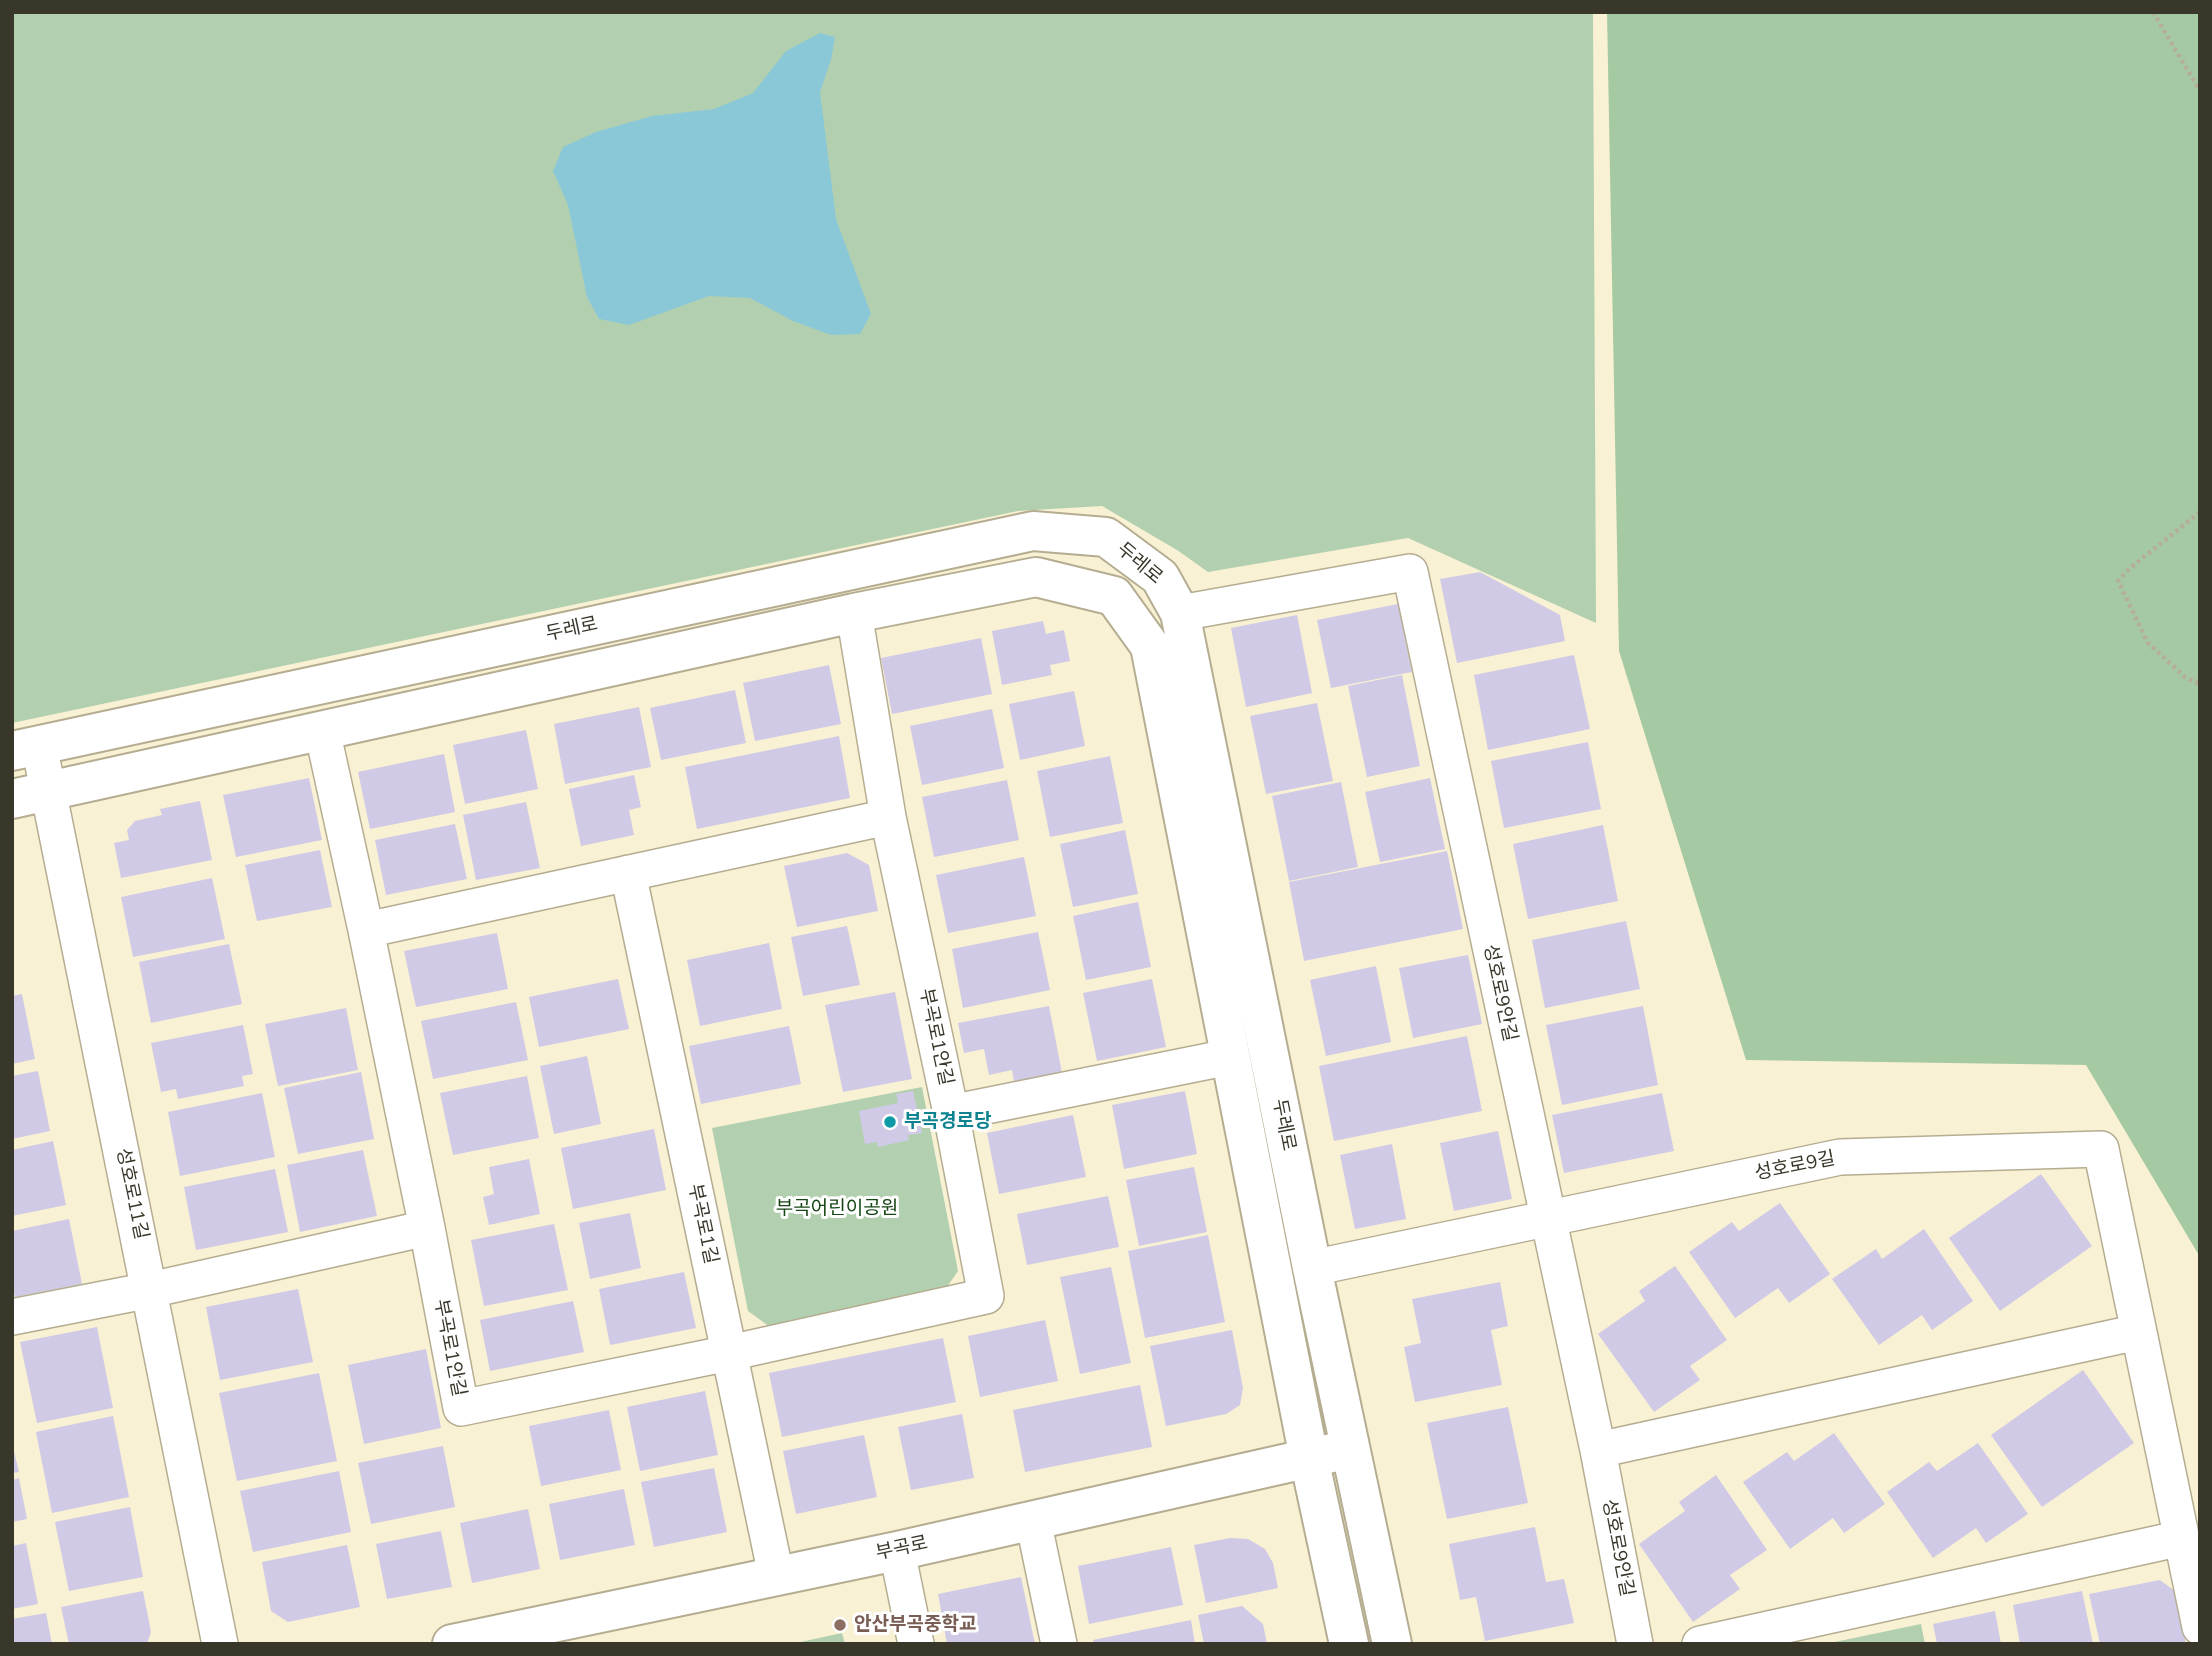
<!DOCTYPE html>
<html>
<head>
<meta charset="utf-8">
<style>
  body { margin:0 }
  #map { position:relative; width:2212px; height:1656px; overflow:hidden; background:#f9f1d4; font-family:"Nunito Sans",sans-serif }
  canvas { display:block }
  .frame { position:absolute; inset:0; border:14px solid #39362a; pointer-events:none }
</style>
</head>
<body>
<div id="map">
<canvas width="2212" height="1656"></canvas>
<div class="frame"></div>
</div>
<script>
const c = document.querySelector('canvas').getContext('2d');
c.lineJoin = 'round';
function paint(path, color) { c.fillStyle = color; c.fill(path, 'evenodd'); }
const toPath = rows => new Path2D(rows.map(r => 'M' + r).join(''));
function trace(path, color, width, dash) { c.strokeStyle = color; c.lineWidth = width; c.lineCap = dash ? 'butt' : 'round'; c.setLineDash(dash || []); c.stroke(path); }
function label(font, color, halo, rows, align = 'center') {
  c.font = font + ' "Nunito Sans","Noto Sans KR",sans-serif'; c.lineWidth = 6; c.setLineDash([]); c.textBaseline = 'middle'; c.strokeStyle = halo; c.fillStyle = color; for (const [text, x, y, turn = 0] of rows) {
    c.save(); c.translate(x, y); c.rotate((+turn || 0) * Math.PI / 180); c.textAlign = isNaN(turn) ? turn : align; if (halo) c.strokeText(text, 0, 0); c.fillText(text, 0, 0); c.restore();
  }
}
paint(toPath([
  [12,12,1593,12,1596,623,1408,538,1208,572,1177,550,1102,506,1018,511,12,723],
  [922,1087,958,1271,942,1294,770,1327,748,1311,712,1128],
  [1921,1624,1925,1644,1825,1644],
  [842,1633,845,1644,791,1644]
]), '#b2d0af');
paint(toPath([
  [1607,12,2200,12,2200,1257,2086,1065,1746,1060,1619,651]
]), '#a5c9a2');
paint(toPath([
  [820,33,835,37,831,60,820,92,836,219,871,314,860,334,831,335,793,321,750,298,709,296,629,325,599,319,587,297,568,205,553,171,563,147,596,132,652,116,714,109,753,93,786,51]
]), '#8bc8d7');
paint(toPath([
  [1480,572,1560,615,1565,641,1457,663,1440,579],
  [1398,604,1412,672,1331,688,1317,620],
  [1297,615,1312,693,1246,707,1231,628],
  [1043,621,1046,634,1064,630,1070,661,1050,665,1052,675,1002,685,992,631],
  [981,638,992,694,892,714,881,658],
  [1574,655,1590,729,1488,750,1474,675],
  [829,665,841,724,755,741,743,683],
  [1402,675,1420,766,1367,777,1348,686],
  [735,690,746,743,661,760,650,708],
  [1074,691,1085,746,1020,760,1009,704],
  [1317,703,1333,781,1266,794,1250,716],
  [639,707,651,767,565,784,554,724],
  [992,709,1004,768,922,785,910,726],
  [526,730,538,789,465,804,453,745],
  [839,736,850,798,697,829,685,767],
  [1588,742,1601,809,1504,828,1491,761],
  [444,754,455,812,370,829,358,772],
  [1110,756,1123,823,1050,837,1037,771],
  [634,775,641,807,629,810,634,835,581,846,569,789],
  [309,778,322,840,236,857,223,795],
  [1430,778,1445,849,1380,862,1365,792],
  [1007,780,1019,840,934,857,922,797],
  [1341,782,1358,867,1289,881,1272,796],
  [200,801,212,860,121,878,114,843,129,840,127,830,135,821,162,815,160,809],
  [526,802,540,868,476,880,463,815],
  [455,824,467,879,386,895,375,840],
  [1603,825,1618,901,1528,919,1513,844],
  [1125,830,1138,894,1073,907,1060,844],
  [320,850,332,907,257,921,245,865],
  [1447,851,1463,929,1304,961,1289,882],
  [847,853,869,865,878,911,797,927,784,866],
  [1024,857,1036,916,948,933,936,875],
  [212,878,225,939,133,957,121,897],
  [1138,902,1151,967,1086,980,1073,916],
  [1626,921,1640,989,1545,1008,1532,940],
  [847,926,860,985,803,996,791,937],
  [1038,932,1050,990,963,1008,952,949],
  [497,933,508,989,416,1007,404,951],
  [769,943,782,1009,700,1026,687,960],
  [229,944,242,1004,151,1023,139,962],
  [1468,955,1482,1024,1413,1038,1399,968],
  [1376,966,1391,1042,1326,1056,1310,980],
  [618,979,629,1029,539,1047,529,997],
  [1152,979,1166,1047,1097,1061,1083,993],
  [895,992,912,1079,843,1092,825,1005],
  [22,994,35,1059,12,1064,12,996],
  [516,1002,528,1060,433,1079,421,1021],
  [1049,1006,1062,1073,1014,1082,1012,1070,989,1075,984,1049,964,1053,958,1023],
  [1643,1006,1658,1085,1562,1105,1546,1025],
  [346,1008,358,1070,278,1086,265,1024],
  [243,1025,253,1074,242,1076,244,1086,178,1099,176,1089,161,1092,151,1043],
  [789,1026,801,1084,701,1104,689,1046],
  [1467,1036,1482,1111,1334,1141,1319,1066],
  [587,1056,601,1124,554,1134,540,1066],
  [38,1071,50,1131,12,1139,12,1076],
  [361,1072,374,1139,298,1154,284,1088],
  [527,1076,539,1138,453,1155,440,1093],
  [913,1091,922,1133,908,1135,909,1140,878,1147,877,1142,865,1144,859,1111,898,1103,896,1094],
  [1185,1091,1197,1154,1124,1169,1112,1105],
  [262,1093,275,1157,180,1176,168,1112],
  [1662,1093,1674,1151,1564,1173,1552,1115],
  [1073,1115,1086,1177,999,1194,987,1133],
  [654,1129,666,1190,573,1209,561,1148],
  [1498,1131,1512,1199,1454,1211,1440,1143],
  [53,1141,66,1205,12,1216,12,1150],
  [1392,1144,1406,1219,1355,1229,1340,1155],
  [363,1150,377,1216,300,1232,287,1165],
  [529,1159,540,1214,489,1225,483,1197,494,1194,489,1167],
  [1194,1167,1207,1232,1139,1246,1126,1180],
  [275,1169,288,1232,196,1250,184,1187],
  [2041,1174,2092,1246,2000,1311,1949,1238],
  [1108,1196,1119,1247,1027,1265,1017,1214],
  [1780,1203,1830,1274,1789,1303,1778,1288,1735,1318,1689,1252,1732,1222,1739,1231],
  [630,1213,641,1268,590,1279,579,1223],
  [69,1219,82,1284,15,1297,12,1285,12,1231],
  [554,1224,568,1290,484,1306,471,1240],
  [1924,1229,1973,1301,1932,1330,1922,1315,1879,1345,1832,1279,1876,1249,1882,1259],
  [1208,1235,1225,1322,1145,1338,1128,1251],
  [1675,1266,1727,1340,1690,1366,1700,1380,1654,1412,1598,1334,1645,1301,1639,1291],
  [1111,1267,1131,1363,1080,1374,1060,1277],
  [684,1272,696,1328,610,1345,599,1289],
  [1500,1282,1508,1326,1491,1330,1502,1385,1415,1402,1404,1347,1421,1343,1412,1299],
  [298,1289,313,1362,220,1380,206,1307],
  [573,1301,584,1352,490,1371,480,1320],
  [1045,1320,1058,1381,980,1397,968,1336],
  [97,1327,113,1408,37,1423,20,1342],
  [1232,1330,1243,1388,1240,1405,1226,1414,1166,1426,1150,1346],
  [943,1338,956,1402,782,1437,769,1373],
  [426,1349,441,1428,364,1444,348,1365],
  [2083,1370,2134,1443,2042,1507,1991,1435],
  [319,1373,337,1461,237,1481,219,1393],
  [1140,1385,1152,1447,1025,1472,1013,1410],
  [705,1391,718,1455,640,1471,627,1407],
  [1508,1407,1528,1503,1447,1519,1427,1423],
  [609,1410,621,1470,541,1486,529,1426],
  [962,1414,974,1478,911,1490,898,1427],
  [113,1416,129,1497,52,1513,36,1432],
  [1834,1433,1885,1504,1844,1533,1833,1518,1790,1549,1743,1482,1787,1452,1794,1461],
  [864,1435,877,1497,796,1514,783,1451],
  [12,1443,19,1472,12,1473],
  [1978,1443,2028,1514,1986,1543,1976,1528,1933,1558,1887,1492,1929,1462,1937,1471],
  [443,1446,455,1507,371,1524,358,1463],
  [714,1468,727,1532,654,1547,641,1482],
  [339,1471,351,1532,253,1552,240,1491],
  [1716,1475,1767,1550,1730,1575,1740,1589,1693,1622,1639,1544,1685,1511,1679,1502],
  [19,1478,27,1519,12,1522,12,1480],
  [624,1489,635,1545,560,1560,549,1504],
  [130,1507,143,1577,69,1591,55,1522],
  [528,1509,540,1569,472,1583,460,1523],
  [1535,1527,1546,1582,1564,1579,1574,1623,1485,1641,1476,1597,1460,1600,1449,1544],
  [441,1531,452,1587,387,1599,376,1544],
  [1230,1538,1248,1539,1265,1549,1273,1563,1278,1588,1206,1603,1194,1545],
  [26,1543,38,1604,12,1609,12,1546],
  [347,1545,360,1607,288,1622,271,1611,262,1562],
  [1171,1547,1183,1605,1089,1624,1078,1566],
  [1021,1577,1035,1644,947,1644,938,1594],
  [2160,1580,2175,1591,2186,1644,2100,1644,2089,1594],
  [143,1591,151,1632,147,1644,69,1644,61,1607],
  [2082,1591,2093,1644,2020,1644,2013,1605],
  [1242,1606,1263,1624,1267,1644,1204,1644,1198,1615],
  [1995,1611,2001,1644,1937,1644,1933,1624],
  [46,1613,52,1644,12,1644,12,1619],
  [1191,1620,1195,1644,1094,1644,1093,1640]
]), '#d0cae6');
const minor = toPath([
  [854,613,888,817,951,1113,986,1296,729,1353,461,1408,427,1228,366,930,888,817],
  [1180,613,1410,572,1598,1450,1635,1644],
  [322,730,366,930],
  [39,745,220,1644],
  [628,873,776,1575],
  [951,1113,1229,1057],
  [1312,1268,1840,1157,2101,1149,2200,1627],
  [12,1317,150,1290,427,1228],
  [1598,1450,2138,1332],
  [1033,1520,1059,1644],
  [897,1551,916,1644],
  [1700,1644,2182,1538]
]);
const tertiary = toPath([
  [12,751,1033,531,1106,537,1160,577,1180,613,1312,1268,1392,1644],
  [12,799,854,613,1036,577,1114,596,1150,646,1309,1458,1349,1644],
  [452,1644,897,1551,1332,1453]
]);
trace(minor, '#b5ad91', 38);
trace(tertiary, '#b5ad91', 42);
trace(toPath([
  [2153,12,2200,91],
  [2200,512,2129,569,2118,581,2148,643,2185,677,2200,684]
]), '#b5af98', 4.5, [3.5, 3.5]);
trace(minor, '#fff', 35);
trace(tertiary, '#fff', 38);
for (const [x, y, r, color] of [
  [890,1122,7,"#0f9aa8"],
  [840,1625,7,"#8d6e63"]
]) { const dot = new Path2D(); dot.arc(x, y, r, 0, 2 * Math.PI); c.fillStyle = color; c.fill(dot); trace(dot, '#fefefe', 2.5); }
label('19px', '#39362a', '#fefefe', [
  ["두레로",1139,564,40],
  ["두레로",572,630,-12],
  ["성호로9안길",1499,993,78],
  ["부곡로1안길",935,1037,78],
  ["두레로",1283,1125,79],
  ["성호로9길",1795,1167,-11],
  ["성호로11길",131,1194,78],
  ["부곡로1길",702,1224,78],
  ["부곡로1안길",449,1348,79],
  ["성호로9안길",1617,1548,79],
  ["부곡로",902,1549,-12]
]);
label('bold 19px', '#0d838f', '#fefefe', [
  ["부곡경로당",904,1122]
], 'left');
label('19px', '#154613', '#fefefe', [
  ["부곡어린이공원",837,1209]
]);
label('bold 19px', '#785e54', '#fefefe', [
  ["안산부곡중학교",854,1625]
], 'left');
</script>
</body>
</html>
